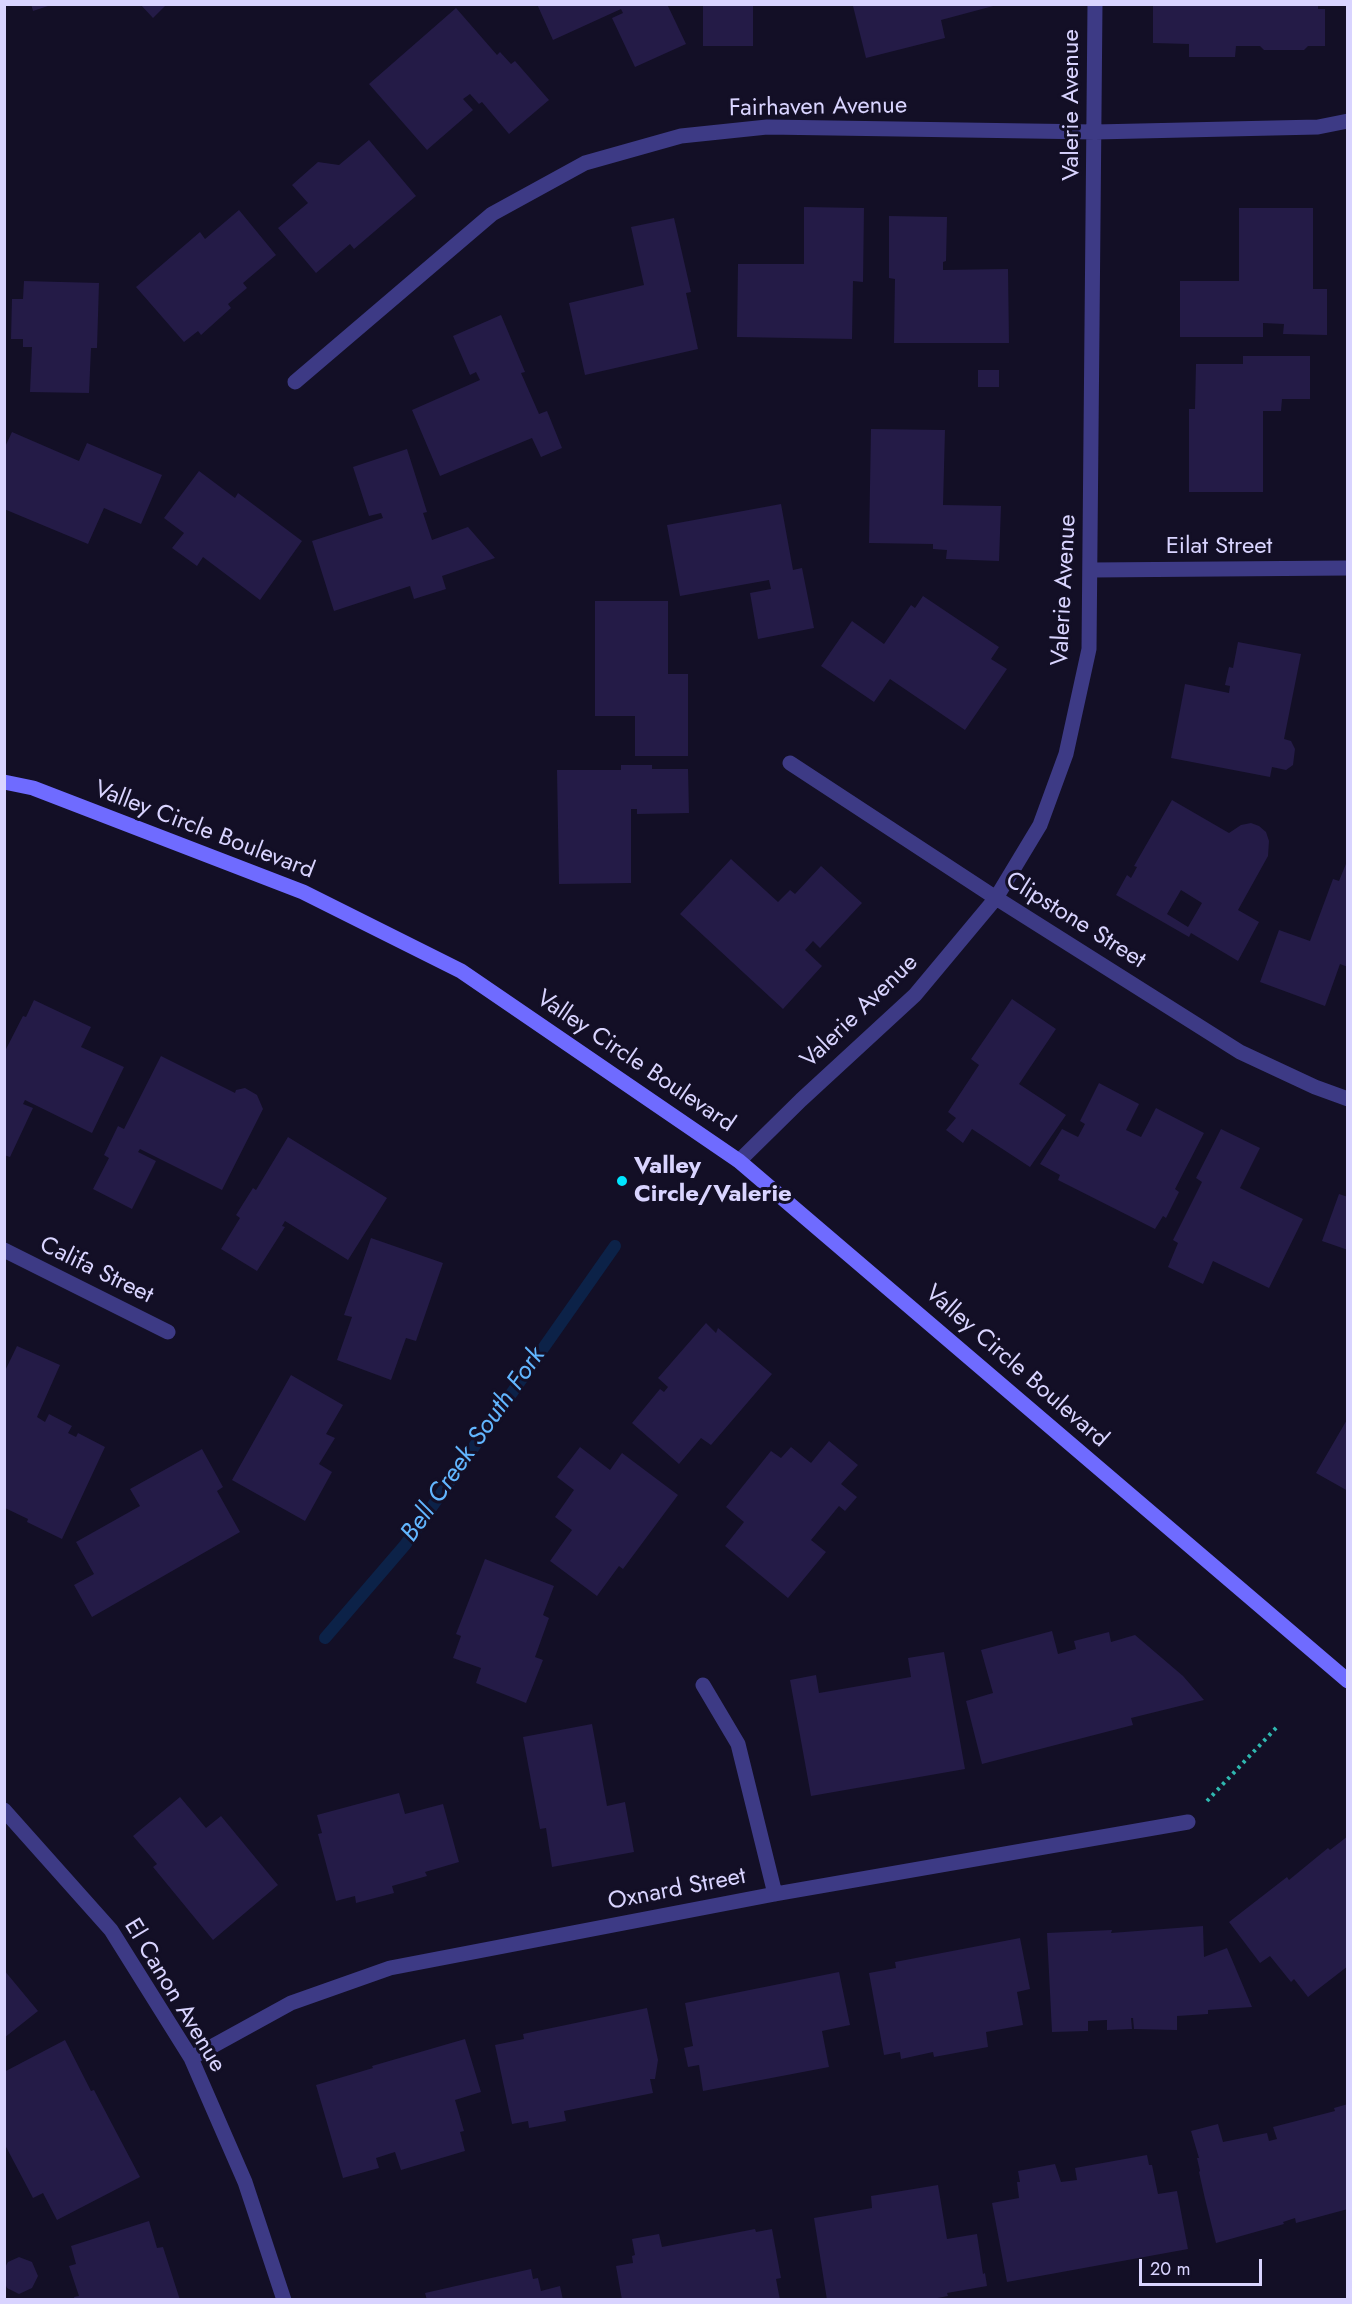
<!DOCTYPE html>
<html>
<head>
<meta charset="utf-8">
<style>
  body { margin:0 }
  #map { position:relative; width:1352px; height:2304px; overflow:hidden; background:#130f26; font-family:Jost,sans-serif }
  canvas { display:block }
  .frame { position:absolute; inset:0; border:6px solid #d9d4ff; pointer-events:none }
  .scale { position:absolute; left:1139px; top:2259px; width:123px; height:27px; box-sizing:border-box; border:3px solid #d9d4ff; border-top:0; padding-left:8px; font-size:18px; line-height:21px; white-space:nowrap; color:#d9d4ff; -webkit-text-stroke:4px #130f26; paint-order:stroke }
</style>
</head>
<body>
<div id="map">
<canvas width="1352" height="2304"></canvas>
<div class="frame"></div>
<div class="scale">20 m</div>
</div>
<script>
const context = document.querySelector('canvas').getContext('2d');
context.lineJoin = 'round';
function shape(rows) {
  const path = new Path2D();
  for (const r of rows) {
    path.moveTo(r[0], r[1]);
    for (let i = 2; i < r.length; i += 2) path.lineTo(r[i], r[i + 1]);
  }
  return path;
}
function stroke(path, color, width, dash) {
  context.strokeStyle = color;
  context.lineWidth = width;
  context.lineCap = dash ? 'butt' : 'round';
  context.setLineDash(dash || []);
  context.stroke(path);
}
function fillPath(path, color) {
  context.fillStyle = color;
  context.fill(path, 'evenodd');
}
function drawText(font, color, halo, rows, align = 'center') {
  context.font = font + ' Jost,sans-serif';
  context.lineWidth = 6;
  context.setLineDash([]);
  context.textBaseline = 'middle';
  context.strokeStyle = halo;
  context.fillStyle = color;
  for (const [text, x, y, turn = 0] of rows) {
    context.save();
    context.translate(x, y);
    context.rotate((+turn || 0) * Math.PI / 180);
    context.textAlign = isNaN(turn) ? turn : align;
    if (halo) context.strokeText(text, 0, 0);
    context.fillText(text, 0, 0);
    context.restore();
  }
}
stroke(shape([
  [325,1638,405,1545,615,1246]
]), '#0c2248', 12);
fillPath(shape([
  [31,4,48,4,48,6,33,11],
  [140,4,167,4,153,18],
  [537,4,667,4,686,44,635,67,612,18,623,13,621,9,553,40],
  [703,4,753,4,753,46,703,46],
  [859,4,997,4,997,5,941,20,945,38,866,58,853,6],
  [1153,4,1318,4,1318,9,1325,9,1325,46,1308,46,1304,50,1264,50,1260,46,1236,46,1235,57,1189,57,1189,44,1153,43],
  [456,8,497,55,500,52,511,64,515,61,549,100,509,134,482,102,479,104,470,94,463,99,473,110,427,150,369,84],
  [369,140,416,196,354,249,350,244,316,273,278,228,308,203,292,185,318,162,339,165],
  [804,207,864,208,863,282,853,281,852,339,737,337,738,264,804,264],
  [1239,208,1313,208,1313,289,1327,289,1327,335,1283,334,1284,324,1263,323,1263,337,1180,337,1180,281,1239,281],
  [239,210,276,255,243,283,247,288,228,304,231,308,201,335,198,331,184,342,136,287,200,232,205,239],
  [889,216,947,217,946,261,943,262,943,270,1008,269,1009,343,894,343,895,279,889,278],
  [674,218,691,292,686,293,698,349,585,375,569,303,644,285,631,227],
  [24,281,99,283,97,348,91,348,89,393,30,392,32,347,23,347,23,339,11,339,12,299,23,299],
  [501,315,525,372,521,373,539,414,547,411,562,448,541,457,532,438,440,476,412,410,480,380,476,372,470,375,453,336],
  [1243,356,1310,356,1310,399,1282,399,1281,411,1263,411,1263,492,1189,492,1189,409,1195,409,1196,364,1243,364],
  [978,370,999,370,999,387,978,387],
  [871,429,945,430,943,505,1001,506,999,561,946,559,947,550,933,549,933,544,869,543],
  [12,432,79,461,87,443,162,475,141,524,104,508,88,544,4,509,4,449],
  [407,449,427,512,423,513,432,540,468,527,495,558,442,576,446,589,414,599,410,586,334,611,312,541,383,518,381,513,369,516,353,467],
  [199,471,235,498,238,493,302,541,260,600,203,557,197,566,172,548,184,533,164,518],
  [781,504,793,570,802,568,814,628,758,639,750,593,771,589,769,580,680,596,667,525],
  [923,596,999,647,991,659,1007,669,965,730,890,679,874,702,821,666,852,621,884,644,911,605,915,608],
  [595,601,668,601,668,674,688,674,688,756,635,756,635,716,595,716],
  [1238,642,1301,654,1284,739,1291,741,1295,749,1293,765,1286,770,1272,767,1270,777,1171,758,1185,684,1229,693,1230,686,1225,685,1229,667,1233,668],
  [621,765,652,765,652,769,688,769,689,813,637,814,637,809,631,809,631,883,559,884,557,770,621,770],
  [1172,800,1229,833,1241,825,1251,823,1259,826,1266,832,1269,841,1268,856,1238,910,1259,922,1238,961,1191,933,1189,937,1116,895,1127,875,1131,878,1137,867,1134,866],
  [1181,890,1202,903,1188,927,1167,914],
  [731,859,778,902,790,890,795,894,821,866,862,903,820,948,813,941,805,950,822,966,783,1009,680,914],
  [1348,859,1348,967,1340,964,1325,1006,1260,982,1279,930,1310,941,1333,879,1339,881],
  [1012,999,1056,1029,1019,1084,1066,1115,1030,1167,972,1129,963,1143,946,1130,956,1118,948,1112,979,1065,971,1059],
  [34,1000,91,1027,81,1047,124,1067,92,1133,25,1100,23,1104,33,1108,10,1157,4,1155,4,1053,23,1016,26,1017],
  [161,1056,235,1093,236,1090,245,1088,257,1095,263,1109,222,1190,140,1149,138,1152,156,1161,132,1209,93,1189,109,1158,104,1155,118,1126,124,1129],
  [1099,1083,1139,1104,1126,1130,1141,1137,1156,1108,1204,1133,1175,1189,1179,1192,1166,1218,1163,1216,1155,1229,1058,1180,1060,1175,1040,1164,1062,1129,1078,1137,1085,1124,1080,1121],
  [1221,1129,1260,1148,1240,1188,1303,1219,1269,1288,1213,1261,1203,1284,1168,1267,1178,1243,1173,1240,1202,1182,1196,1178],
  [288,1137,387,1198,348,1260,285,1221,282,1226,285,1227,257,1271,221,1249,240,1218,236,1215,253,1188,256,1190],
  [1339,1194,1348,1197,1348,1250,1322,1241],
  [371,1238,443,1263,416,1341,406,1338,391,1380,337,1360,352,1317,344,1315],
  [706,1323,716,1333,718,1328,772,1374,711,1445,701,1438,679,1464,632,1423,660,1389,664,1392,668,1387,658,1378],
  [17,1346,60,1365,37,1417,45,1422,49,1414,72,1426,68,1433,76,1437,78,1433,105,1447,62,1539,27,1522,28,1519,5,1508,6,1500,4,1499,4,1373],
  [291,1375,343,1405,326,1434,335,1438,319,1464,332,1472,305,1521,232,1480],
  [1348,1418,1348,1491,1316,1473],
  [829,1441,858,1465,841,1484,857,1497,845,1511,839,1506,811,1540,826,1552,788,1598,725,1546,744,1522,726,1507,771,1451,781,1458,791,1447,811,1463],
  [580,1447,610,1470,622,1453,678,1495,623,1569,619,1566,597,1596,550,1561,572,1530,555,1517,574,1490,557,1477],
  [202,1449,223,1487,217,1491,240,1532,92,1617,74,1585,94,1574,76,1542,140,1506,130,1489],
  [485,1559,554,1586,543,1615,549,1618,535,1657,543,1660,526,1703,476,1683,481,1668,453,1658,461,1636,456,1634],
  [1052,1631,1058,1654,1076,1649,1074,1641,1109,1632,1111,1642,1135,1635,1183,1676,1204,1700,1131,1718,1133,1725,982,1764,966,1701,993,1693,981,1650],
  [944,1652,965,1769,811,1796,790,1680,816,1675,819,1693,911,1677,908,1658],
  [592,1724,607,1806,625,1802,634,1852,552,1867,546,1828,540,1829,523,1737],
  [399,1793,405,1814,443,1804,459,1862,425,1872,427,1876,392,1886,394,1893,356,1903,355,1896,336,1901,318,1834,322,1833,317,1815],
  [180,1797,206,1828,221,1816,278,1885,213,1940,153,1867,157,1864,133,1836],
  [1348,1836,1348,1966,1308,1997,1294,1979,1291,1982,1270,1956,1260,1963,1229,1922,1287,1877,1289,1880,1328,1848,1330,1850],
  [1203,1926,1204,1957,1227,1948,1252,2007,1208,2010,1208,2014,1177,2016,1177,2030,1134,2029,1133,2018,1131,2018,1132,2029,1107,2030,1107,2020,1088,2021,1088,2031,1052,2032,1047,1933,1112,1930,1111,1933],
  [1020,1938,1030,1989,1017,1992,1023,2025,986,2032,988,2047,934,2057,933,2052,901,2059,900,2052,884,2055,869,1973,896,1968,895,1962],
  [4,1970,38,2011,4,2038],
  [839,1972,850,2025,822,2031,829,2067,703,2091,699,2065,688,2067,684,2048,693,2046,685,2003],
  [647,2008,658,2060,655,2079,650,2079,653,2093,564,2111,566,2121,529,2128,528,2121,512,2124,495,2045,524,2039,523,2034],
  [465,2039,481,2092,455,2100,464,2131,460,2132,465,2151,401,2170,395,2152,376,2158,379,2168,343,2178,316,2085,373,2068,372,2066],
  [65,2040,91,2091,94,2090,140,2177,57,2220,43,2193,33,2198,4,2143,4,2072],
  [1348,2104,1348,2209,1296,2223,1295,2218,1283,2222,1284,2224,1216,2243,1205,2199,1199,2172,1200,2171,1197,2158,1199,2158,1191,2131,1218,2124,1223,2142,1267,2133,1269,2141,1277,2139,1273,2127,1335,2111,1334,2108],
  [1147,2155,1149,2165,1152,2165,1158,2194,1177,2191,1188,2249,1007,2282,992,2203,1019,2198,1017,2182,1020,2182,1018,2171,1055,2164,1061,2182,1077,2180,1075,2168],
  [938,2185,947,2239,977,2234,983,2274,985,2273,987,2286,947,2293,948,2296,927,2300,827,2300,814,2218,872,2208,871,2196],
  [149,2221,157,2248,163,2247,180,2300,75,2300,74,2297,79,2296,69,2266,76,2264,71,2246],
  [755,2229,756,2232,772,2229,781,2278,776,2279,780,2300,622,2300,616,2266,633,2263,632,2256,635,2255,632,2239,659,2234,662,2247],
  [19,2257,32,2262,38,2276,32,2288,19,2294,7,2288,4,2281,4,2269,8,2262],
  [531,2269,533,2279,538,2278,541,2291,560,2286,563,2300,427,2300,425,2293]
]), '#241b47');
stroke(shape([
  [1207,1801,1277,1727]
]), '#2fb8b0', 4, [3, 4.5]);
stroke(shape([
  [295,382,492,214,585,163,681,136,767,127,1095,132,1318,127,1348,121],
  [1092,570,1348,568],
  [790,763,996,898,1240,1052,1315,1087,1348,1099],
  [739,1161,801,1100,915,995,996,898,1040,825,1066,754,1089,649,1095,4],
  [4,1250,168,1332],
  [703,1685,738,1744,775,1894],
  [4,1810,111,1930,191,2058,245,2182,284,2300],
  [191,2058,291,2003,390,1968,775,1894,1188,1822]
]), '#3d3a85', 15);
stroke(shape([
  [4,782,33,788,303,892,461,971,739,1161,1348,1681]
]), '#6f6bff', 15);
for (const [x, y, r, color] of [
  [622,1181,6,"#00e5ff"]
]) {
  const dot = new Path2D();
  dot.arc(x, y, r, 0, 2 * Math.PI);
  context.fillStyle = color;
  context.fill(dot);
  stroke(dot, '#130f26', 2);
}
drawText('24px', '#d9d4ff', '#130f26', [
  ["Valerie Avenue",1072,105,-90],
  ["Fairhaven Avenue",818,108,-1],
  ["Eilat Street",1219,547],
  ["Valerie Avenue",1065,590,-87],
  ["Valley Circle Boulevard",204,831,21],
  ["Clipstone Street",1075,921,32],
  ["Valerie Avenue",860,1012,-44],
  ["Valley Circle Boulevard",635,1062,34],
  ["Califa Street",96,1271,26],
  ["Valley Circle Boulevard",1016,1367,41],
  ["Oxnard Street",677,1890,-11],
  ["El Canon Avenue",174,1996,59]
]);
drawText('bold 24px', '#d9d4ff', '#130f26', [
  ["Valley",634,1167],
  ["Circle/Valerie",634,1195]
], 'left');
drawText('italic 26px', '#62b6ff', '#130f26', [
  ["Bell Creek South Fork",474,1445,-55]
]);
</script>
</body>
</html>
